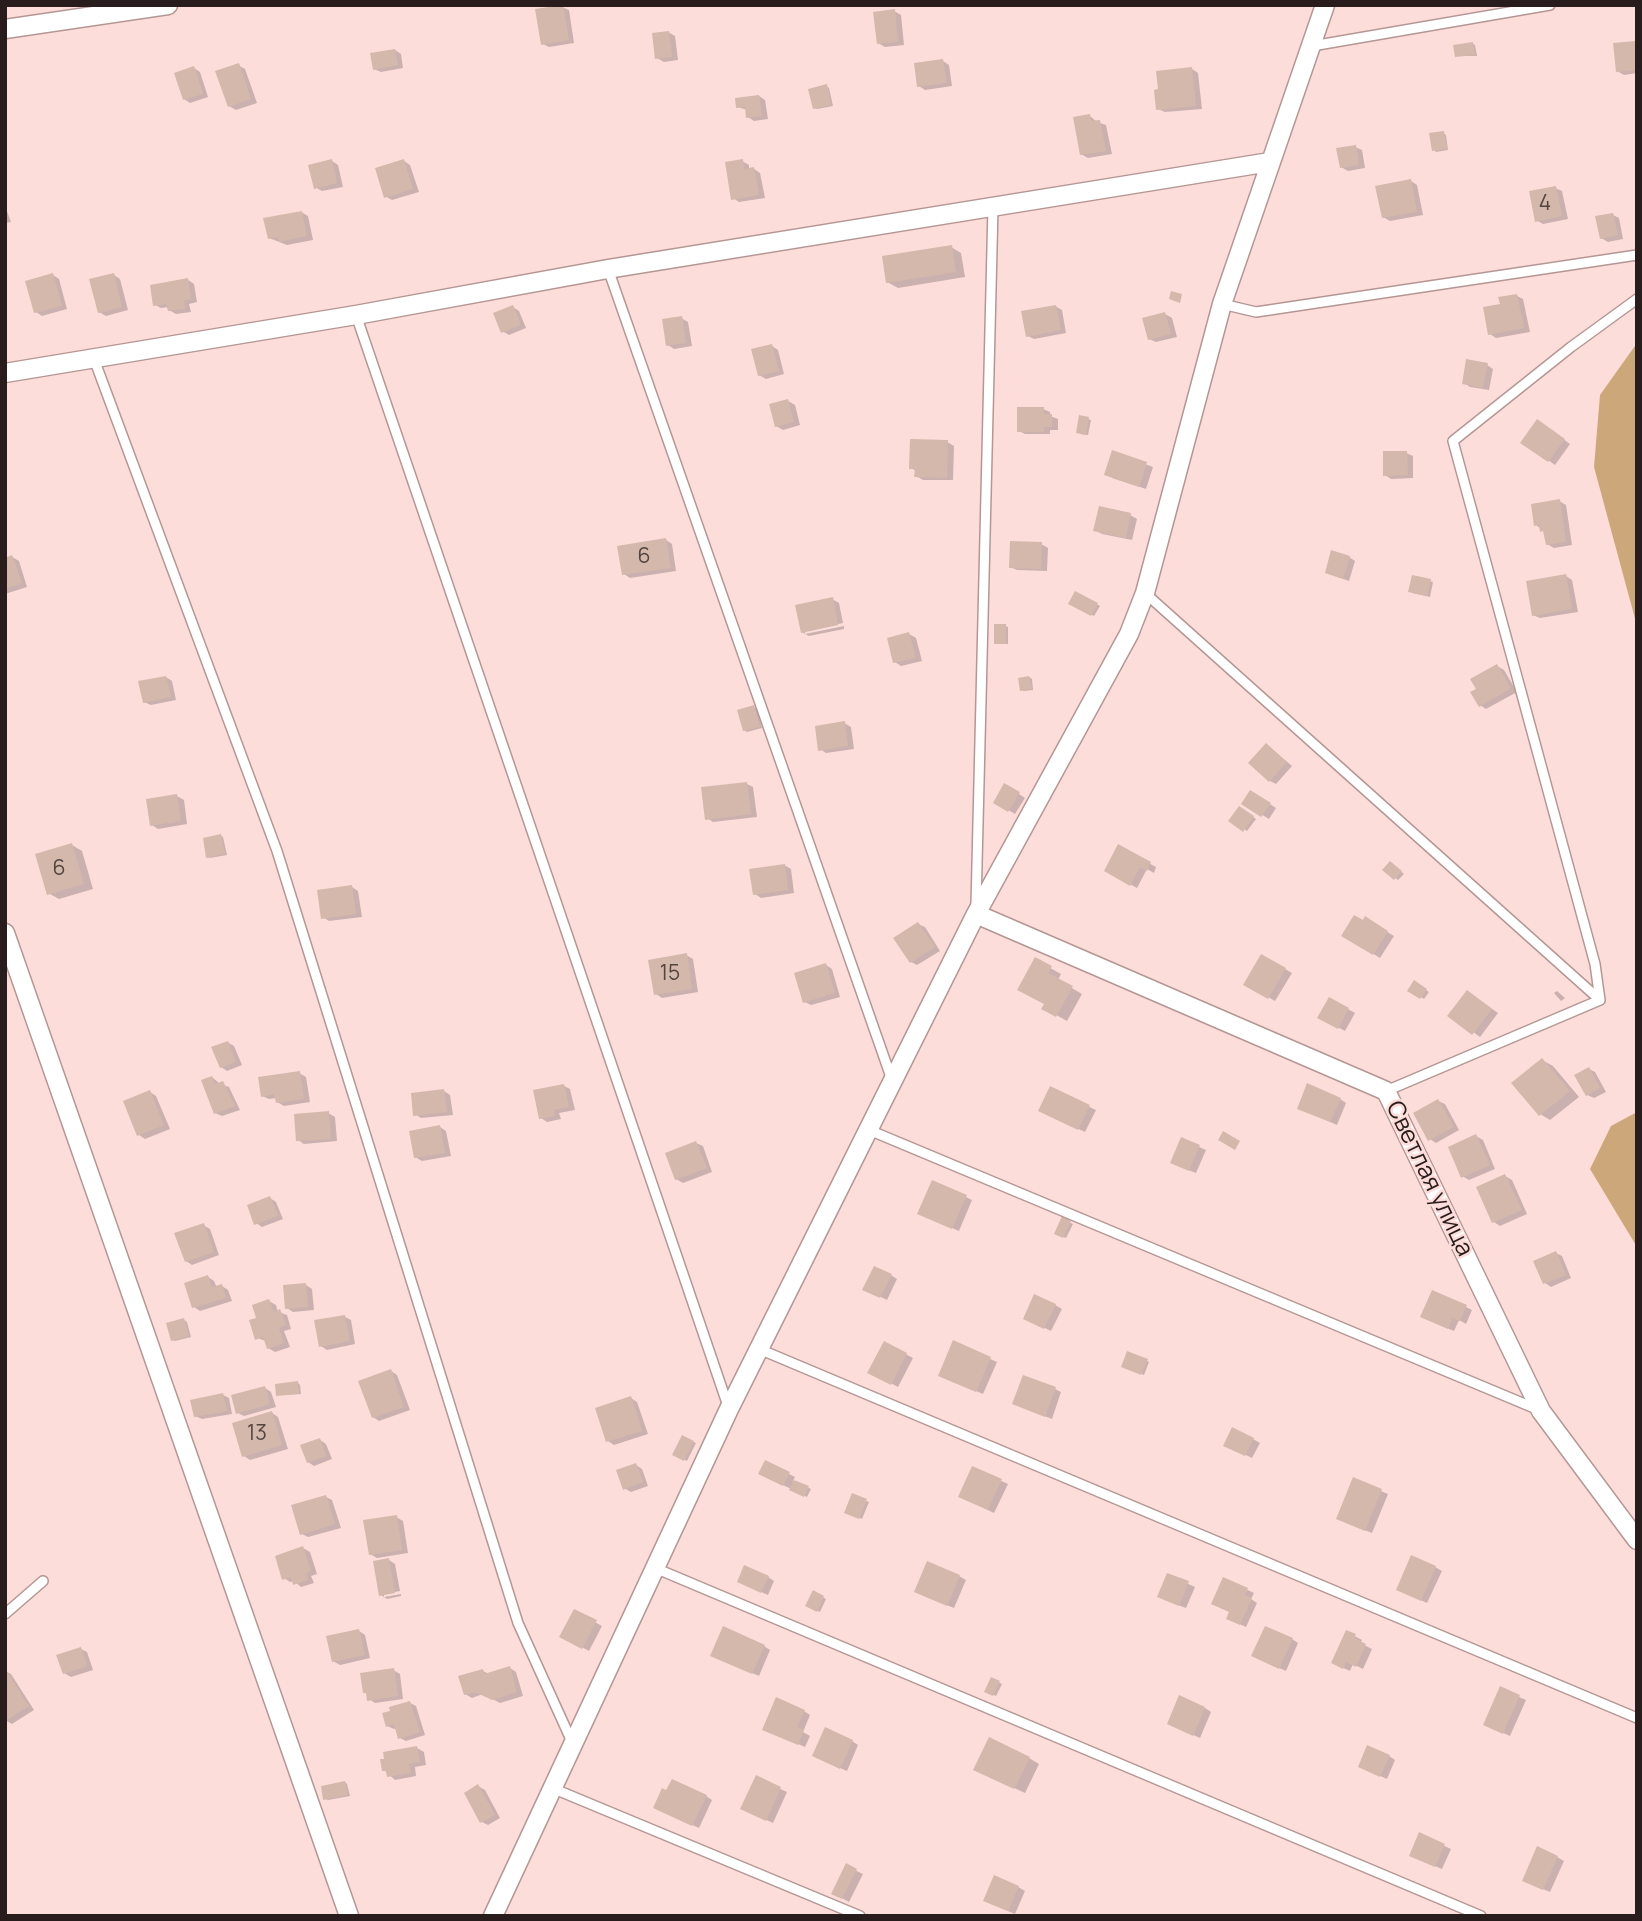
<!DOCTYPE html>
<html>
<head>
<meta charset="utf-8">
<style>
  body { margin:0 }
  #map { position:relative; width:1642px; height:1921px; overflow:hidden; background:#fdddda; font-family:Manrope,sans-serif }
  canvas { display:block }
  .frame { position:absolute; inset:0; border:7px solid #281d1c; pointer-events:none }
</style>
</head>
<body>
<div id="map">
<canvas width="1642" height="1921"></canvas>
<div class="frame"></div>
</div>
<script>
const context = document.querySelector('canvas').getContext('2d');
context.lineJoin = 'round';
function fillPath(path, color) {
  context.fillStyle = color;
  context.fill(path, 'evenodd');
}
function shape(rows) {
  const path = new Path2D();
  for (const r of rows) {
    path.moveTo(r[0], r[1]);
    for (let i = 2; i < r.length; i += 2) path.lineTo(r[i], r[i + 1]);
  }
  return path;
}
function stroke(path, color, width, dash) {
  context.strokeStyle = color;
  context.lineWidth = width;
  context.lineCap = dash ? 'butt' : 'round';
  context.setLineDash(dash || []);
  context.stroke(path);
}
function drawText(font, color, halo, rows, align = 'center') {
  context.font = font + ' Manrope,sans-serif';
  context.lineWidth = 5;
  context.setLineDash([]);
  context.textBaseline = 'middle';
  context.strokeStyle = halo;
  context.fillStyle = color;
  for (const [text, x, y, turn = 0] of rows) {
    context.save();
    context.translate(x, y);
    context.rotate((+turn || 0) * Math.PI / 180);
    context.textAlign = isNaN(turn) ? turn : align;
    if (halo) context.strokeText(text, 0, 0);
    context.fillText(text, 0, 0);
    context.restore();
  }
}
fillPath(shape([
  [1637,343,1637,626,1594,467,1600,395],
  [1637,1112,1637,1247,1590,1169,1611,1126]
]), '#cba779');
fillPath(shape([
  [562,7,569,10,574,43,549,47,543,44],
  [894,11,901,15,904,45,885,47,878,43],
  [668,32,675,36,678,60,664,62,657,58],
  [1635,43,1637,44,1637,73,1624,75,1617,71],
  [1473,44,1475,45,1477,56,1457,56],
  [395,50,401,54,403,68,381,72,374,69],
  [943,61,949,65,952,86,925,90,919,86],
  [238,65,245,69,257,103,236,110,229,106],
  [194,68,200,72,208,97,190,103,184,99],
  [1192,69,1198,73,1202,109,1165,112,1158,109],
  [826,86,829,88,833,106,817,109,814,108],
  [759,96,765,100,768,119,754,121,748,117,747,110,738,107],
  [1090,116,1097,122,1106,125,1112,154,1088,158,1081,154],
  [1443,133,1446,135,1448,150,1436,152,1434,150],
  [1355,147,1362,150,1365,168,1348,171,1341,167],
  [332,161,338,165,343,187,322,191,315,187],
  [404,161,410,165,419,192,392,200,385,196],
  [742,161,749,165,749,170,754,169,760,173,765,198,739,202,733,198],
  [1411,181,1417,185,1423,215,1390,221,1383,217],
  [1555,188,1562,191,1568,219,1543,224,1536,220],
  [5,206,11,222,5,223],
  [301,212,308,216,313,240,287,245,269,238],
  [1613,215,1619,218,1623,239,1608,242,1601,238],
  [951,247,961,253,965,277,898,288,887,282],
  [53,275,59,279,67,309,42,316,36,312],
  [114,275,120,279,128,310,106,316,99,312],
  [188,280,194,284,197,302,189,304,191,312,176,314,169,310,169,307,161,308,155,305],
  [1517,296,1523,299,1530,332,1496,338,1490,334,1502,306],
  [1055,306,1062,310,1066,333,1034,339,1028,336],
  [513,307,519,311,526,328,509,335,502,331],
  [1165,314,1172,318,1177,337,1156,342,1149,339],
  [681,318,688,322,692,346,674,349,668,345],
  [772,346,778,350,784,374,766,379,759,375],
  [1487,365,1493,369,1489,390,1470,387,1464,383],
  [788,401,795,405,800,425,783,430,776,426],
  [1043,409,1050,412,1050,416,1058,419,1058,430,1050,430,1050,434,1025,434,1019,431],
  [1080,417,1091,420,1088,435,1080,434],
  [1544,425,1570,444,1555,465,1523,442],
  [947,442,954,446,953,480,923,480,916,476,916,471,911,468],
  [1113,452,1153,467,1146,489,1112,478],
  [1406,453,1413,456,1413,478,1391,479,1385,475],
  [1559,501,1566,505,1572,545,1554,548,1547,544,1546,533,1536,525],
  [1130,515,1137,519,1132,540,1102,534,1095,530],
  [666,540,672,544,676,571,630,578,624,574],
  [1041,544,1048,548,1047,571,1017,570,1010,567],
  [12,557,19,561,27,587,5,594,5,560],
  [1349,557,1355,561,1349,581,1327,573],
  [1566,576,1572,580,1578,612,1540,618,1533,615],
  [1430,581,1433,582,1430,597,1412,593],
  [1076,593,1100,606,1094,616,1071,603],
  [832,599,839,603,843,623,805,631,805,634,802,632],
  [844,626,844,629,809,636,805,634],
  [1005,626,1008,627,1008,644,999,644,996,643],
  [909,634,916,638,922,661,901,666,895,662],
  [1497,666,1504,670,1517,692,1486,709,1480,705],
  [166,677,172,681,176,700,151,705,144,702],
  [1029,677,1032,679,1033,690,1024,691,1021,690],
  [754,707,757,709,762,728,747,732,744,730],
  [844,723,851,727,854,749,826,753,820,749],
  [1267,745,1292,766,1276,784,1270,781],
  [747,784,753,787,757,817,713,822,707,818],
  [1005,785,1025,798,1015,814,995,802],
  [1251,792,1276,808,1269,819,1243,803],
  [177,796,184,800,187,824,158,829,152,825],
  [1240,808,1256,819,1247,831,1231,820],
  [221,836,223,837,227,855,210,858,208,857],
  [72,845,82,851,93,889,59,899,48,893],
  [1119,847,1156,867,1154,873,1147,869,1137,888,1106,871],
  [784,865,791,869,794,893,761,898,755,894],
  [1393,865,1404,874,1398,880,1385,870],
  [352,887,358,891,362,917,329,921,323,917],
  [1366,919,1394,936,1380,958,1343,935],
  [918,924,925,927,940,951,917,965,911,962],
  [686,955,693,959,698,992,662,998,656,994],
  [1262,956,1292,973,1275,1001,1246,984],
  [1036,960,1061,974,1058,980,1082,994,1067,1021,1044,1008,1046,1004],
  [826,965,832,969,840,997,811,1005,805,1002],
  [1415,983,1429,992,1424,999,1410,990],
  [1557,991,1565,998,1561,1001,1554,993],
  [1474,996,1498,1013,1480,1037,1450,1015],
  [1330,999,1355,1013,1345,1031,1320,1018],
  [227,1042,234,1046,242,1065,227,1071,221,1067],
  [1542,1060,1553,1066,1579,1097,1550,1120,1540,1114],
  [1589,1069,1595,1072,1606,1092,1594,1098,1587,1095],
  [299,1073,306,1077,310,1102,284,1106,277,1102,277,1098,269,1099,262,1096],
  [212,1077,220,1084,229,1087,240,1110,222,1116,215,1113],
  [564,1086,570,1089,575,1110,559,1113,561,1119,547,1122,541,1118],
  [1051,1089,1096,1110,1085,1132,1046,1114],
  [444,1091,450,1095,453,1115,421,1118,415,1114],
  [150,1092,156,1096,170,1129,145,1139,139,1135],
  [1340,1099,1346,1103,1337,1125,1305,1111],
  [1438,1101,1445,1104,1459,1130,1436,1143,1430,1139],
  [328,1113,335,1117,337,1141,304,1144,298,1140],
  [440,1127,446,1131,451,1156,422,1161,415,1157],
  [1476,1136,1483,1140,1495,1169,1469,1180,1462,1176],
  [1181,1139,1206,1150,1196,1173,1178,1166],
  [696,1143,703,1146,712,1172,683,1183,676,1179],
  [1505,1176,1512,1180,1527,1214,1500,1226,1494,1222],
  [966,1197,972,1200,959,1231,925,1216],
  [270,1198,276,1202,283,1219,262,1227,256,1223],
  [1062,1219,1073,1224,1066,1238,1056,1234],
  [203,1225,210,1229,219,1255,192,1265,186,1261],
  [1556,1253,1562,1256,1571,1278,1551,1287,1545,1283],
  [891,1275,897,1279,887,1300,865,1289],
  [208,1277,214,1281,217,1288,222,1286,228,1290,232,1301,200,1311,194,1307],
  [306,1285,312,1289,314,1310,293,1312,287,1308],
  [269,1301,276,1305,278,1312,287,1315,291,1329,284,1331,290,1347,275,1352,268,1348,266,1341,257,1338,258,1319],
  [1055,1305,1062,1309,1051,1331,1031,1321],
  [1466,1307,1472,1310,1466,1324,1459,1320,1454,1331,1428,1320],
  [345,1317,351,1320,355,1344,327,1350,321,1346],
  [184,1320,187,1322,191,1337,175,1341,173,1340],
  [885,1343,913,1358,898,1387,870,1372],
  [954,1343,997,1362,983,1394,946,1378],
  [1128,1353,1149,1362,1144,1375,1123,1366],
  [391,1371,397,1375,410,1410,379,1421,373,1417],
  [298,1383,300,1385,301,1394,277,1395],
  [265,1388,271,1392,276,1407,244,1416,238,1413],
  [1055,1389,1061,1392,1052,1419,1021,1407],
  [223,1395,229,1398,232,1414,202,1419,195,1416],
  [631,1398,637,1402,648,1434,614,1445,608,1441],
  [272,1413,278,1417,288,1449,250,1460,244,1456],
  [682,1437,696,1443,687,1461,674,1454],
  [1253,1439,1260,1443,1252,1458,1232,1448],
  [320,1440,326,1444,332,1459,314,1466,308,1462],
  [636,1465,642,1469,648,1486,631,1492,624,1488],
  [973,1468,1008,1484,994,1513,967,1500],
  [789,1474,795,1477,793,1481,811,1489,807,1497,767,1477],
  [1354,1480,1388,1494,1372,1533,1345,1522],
  [326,1497,332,1500,341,1528,308,1537,302,1534],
  [866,1501,869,1502,862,1519,849,1513],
  [396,1517,403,1521,408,1553,377,1558,370,1554],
  [303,1548,310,1552,317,1574,311,1576,314,1583,301,1587,294,1581,290,1582,284,1578],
  [389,1560,395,1564,400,1591,384,1594,384,1597,381,1595],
  [1435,1567,1442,1571,1427,1603,1405,1593],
  [1168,1575,1195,1587,1186,1608,1165,1600],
  [959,1576,966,1580,954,1608,922,1595],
  [768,1577,774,1581,768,1595,745,1585],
  [1224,1579,1254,1593,1251,1599,1257,1603,1246,1627,1235,1622],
  [814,1593,826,1599,820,1612,807,1606],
  [401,1594,401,1596,387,1599,384,1597],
  [575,1611,602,1626,589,1651,562,1636],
  [359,1631,365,1635,370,1658,340,1665,333,1661],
  [1347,1632,1362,1640,1360,1643,1372,1649,1363,1669,1353,1664,1350,1671,1339,1666],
  [1292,1639,1298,1643,1286,1671,1259,1659],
  [764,1646,770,1650,759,1676,719,1659],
  [81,1649,87,1652,93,1670,71,1677,64,1673],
  [510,1668,516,1672,523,1696,500,1703,483,1694,472,1698,465,1694,483,1671,489,1674],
  [393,1670,400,1674,403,1699,375,1703,369,1699,368,1694,364,1692],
  [5,1671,11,1674,34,1710,12,1724,5,1720],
  [992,1679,1002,1684,996,1696,986,1691],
  [1501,1689,1526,1700,1510,1736,1492,1728],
  [410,1703,416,1706,425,1735,406,1741,400,1738,397,1728,394,1729,387,1726],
  [1205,1708,1211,1712,1200,1738,1175,1727],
  [804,1711,810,1715,803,1732,810,1736,805,1747,770,1732],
  [852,1741,858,1745,847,1771,820,1759],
  [417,1748,424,1752,426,1765,415,1767,416,1776,395,1780,384,1770],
  [1389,1756,1395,1760,1387,1779,1367,1770],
  [1029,1758,1039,1764,1025,1793,986,1775],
  [756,1778,787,1792,773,1823,749,1812],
  [345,1782,347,1784,350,1796,328,1800,325,1799],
  [478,1786,485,1790,500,1818,488,1825,482,1822],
  [706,1796,712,1800,699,1828,661,1811],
  [1420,1835,1451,1849,1442,1869,1418,1859],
  [1557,1857,1564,1861,1550,1892,1531,1884],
  [846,1866,863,1874,849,1902,833,1893],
  [1018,1887,1025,1891,1015,1914,991,1904]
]), '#0003');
fillPath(shape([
  [563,5,569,40,541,45,535,9],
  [895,9,898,42,877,44,873,12],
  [669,31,672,57,655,59,652,33],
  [1635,41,1637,70,1616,72,1613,43],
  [1473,42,1475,55,1455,57,1453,45],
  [395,49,398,65,373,70,370,53],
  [943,59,947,83,917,87,914,63],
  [239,63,251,99,228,107,215,71],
  [194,66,203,94,183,100,174,73],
  [1192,67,1196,106,1156,110,1154,90,1158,89,1156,71],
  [827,84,831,105,813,109,808,89],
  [759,95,762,116,746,118,745,107,736,108,735,98],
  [1090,114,1091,121,1100,120,1106,151,1080,155,1073,117],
  [1444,131,1447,149,1432,151,1429,133],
  [1356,145,1359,165,1340,168,1336,148],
  [332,159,337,183,314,189,308,165],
  [404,159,413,189,384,198,375,168],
  [743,159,744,169,754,167,759,195,731,200,725,162],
  [1411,179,1417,212,1382,218,1375,186],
  [1556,186,1562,216,1535,222,1529,191],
  [302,211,307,236,279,242,278,237,268,239,263,218],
  [1613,213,1618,235,1600,239,1595,216],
  [952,245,956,272,886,283,882,256],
  [53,273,62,306,34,313,25,281],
  [114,273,122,307,98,313,89,279],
  [188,278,191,299,184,301,185,309,168,311,166,304,153,306,150,285],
  [1171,291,1182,294,1180,303,1169,299],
  [1517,294,1524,328,1488,335,1483,307,1500,304,1498,297],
  [513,305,521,325,501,333,493,313],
  [1056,305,1061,330,1026,337,1021,311],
  [1165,312,1171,334,1148,340,1142,318],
  [682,316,686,343,666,346,662,319],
  [772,344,779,371,758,376,751,349],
  [1466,359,1488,363,1483,388,1462,384],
  [788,399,794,422,775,427,769,404],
  [1017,407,1044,407,1044,414,1052,414,1052,427,1044,427,1044,432,1017,432],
  [1079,415,1089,417,1086,435,1076,433],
  [1537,419,1565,439,1548,462,1520,443],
  [910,439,948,440,947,478,914,477,915,469,909,469],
  [1112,450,1147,462,1139,487,1104,475],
  [1383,451,1407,451,1408,475,1383,476],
  [1560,499,1566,542,1546,545,1543,531,1540,532,1539,525,1534,526,1531,504],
  [1099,506,1131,513,1126,538,1093,531],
  [666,538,671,568,622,575,617,546],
  [1010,541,1042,542,1041,569,1009,568],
  [1331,550,1350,556,1343,579,1325,573],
  [12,555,22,583,5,589,5,558],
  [1566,574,1572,609,1532,616,1526,581],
  [1412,575,1431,579,1427,596,1408,592],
  [1075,591,1098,603,1091,616,1068,604],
  [833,597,838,625,801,633,795,605],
  [994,624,1006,624,1006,644,994,644],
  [909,632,916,658,893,663,887,638],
  [1497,664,1511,688,1479,707,1470,692,1476,689,1470,679],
  [166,676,171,697,143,703,138,681],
  [1029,676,1032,689,1020,691,1018,678],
  [754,705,760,727,743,731,737,710],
  [845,721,848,746,818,751,815,726],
  [1266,743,1287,762,1269,782,1248,763],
  [747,782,751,814,705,820,701,787],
  [1004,783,1020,792,1008,812,993,803],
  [1250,790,1271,803,1261,817,1241,804],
  [177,794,181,821,150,826,146,799],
  [1239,806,1254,816,1243,832,1228,821],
  [221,834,225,854,206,858,203,838],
  [72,843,84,884,47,895,35,854],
  [1118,844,1151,862,1147,871,1140,867,1130,886,1104,871],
  [1390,861,1402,871,1394,880,1382,870],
  [785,864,788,890,753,895,749,869],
  [352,885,356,914,321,919,317,890],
  [1354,915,1363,920,1365,916,1388,931,1373,955,1341,936],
  [918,922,935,947,910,963,893,938],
  [687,953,692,989,654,995,648,960],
  [1261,954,1286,968,1268,999,1243,985],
  [1035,957,1052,966,1048,973,1073,986,1056,1017,1041,1009,1044,1004,1017,990],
  [826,963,835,993,803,1003,794,973],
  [1414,980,1427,989,1420,999,1407,991],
  [1467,990,1492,1009,1472,1035,1447,1016],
  [1329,997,1349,1008,1338,1029,1317,1018],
  [228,1041,236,1062,220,1068,211,1047],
  [1542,1058,1570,1091,1539,1116,1511,1083],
  [1589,1067,1600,1088,1586,1096,1574,1075],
  [300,1071,304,1099,276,1103,274,1094,261,1097,258,1077],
  [212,1076,215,1084,223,1081,235,1106,214,1114,201,1080],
  [1307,1083,1341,1098,1330,1122,1297,1109],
  [564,1084,569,1107,554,1110,555,1116,539,1119,533,1090],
  [1050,1086,1090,1105,1078,1130,1038,1111],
  [444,1089,447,1112,413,1116,411,1093],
  [150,1090,164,1125,137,1136,123,1101],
  [1438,1099,1454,1127,1428,1141,1413,1113],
  [329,1111,331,1139,296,1141,294,1114],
  [440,1125,445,1153,414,1158,409,1131],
  [1223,1131,1240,1141,1235,1150,1218,1140],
  [1476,1134,1490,1165,1461,1178,1448,1147],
  [1181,1137,1200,1145,1189,1171,1170,1163],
  [696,1141,707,1168,675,1180,665,1153],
  [1505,1174,1522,1210,1492,1223,1476,1187],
  [932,1180,967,1195,952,1229,917,1214],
  [270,1196,278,1216,254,1225,247,1205],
  [1062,1216,1071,1221,1063,1238,1054,1234],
  [204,1223,214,1252,185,1262,174,1233],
  [1556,1251,1566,1275,1543,1284,1533,1261],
  [874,1266,892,1274,880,1298,862,1290],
  [208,1275,212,1287,222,1284,226,1298,192,1308,184,1283],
  [306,1283,308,1307,285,1309,283,1285],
  [1432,1290,1467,1305,1460,1321,1452,1318,1448,1329,1420,1317],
  [1034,1294,1056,1304,1044,1329,1023,1319],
  [269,1299,274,1312,280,1309,286,1325,279,1328,284,1343,267,1349,263,1337,255,1340,249,1320,256,1318,252,1305],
  [345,1315,350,1341,319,1347,314,1320],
  [184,1318,189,1336,171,1341,166,1323],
  [953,1340,991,1357,976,1392,938,1376],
  [884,1341,907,1353,891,1385,867,1373],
  [1127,1351,1148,1359,1141,1375,1121,1367],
  [391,1369,404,1407,372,1418,358,1381],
  [1023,1375,1056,1387,1045,1417,1012,1404],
  [298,1381,299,1394,276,1396,275,1384],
  [265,1386,270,1404,236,1414,231,1395],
  [223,1393,227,1411,194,1417,190,1400],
  [631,1396,642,1431,606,1442,595,1408],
  [272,1411,282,1445,242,1457,232,1423],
  [1232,1427,1254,1438,1245,1456,1223,1446],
  [682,1435,694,1441,684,1461,672,1455],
  [320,1438,326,1456,307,1463,300,1445],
  [765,1460,790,1472,783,1486,758,1474],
  [636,1463,643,1482,623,1490,616,1470],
  [972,1466,1002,1479,988,1510,958,1497],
  [1353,1477,1382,1489,1365,1531,1336,1519],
  [794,1480,809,1486,804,1497,789,1490],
  [852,1493,867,1499,859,1519,844,1513],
  [326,1495,335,1524,300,1535,291,1505],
  [397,1515,402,1550,369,1555,363,1520],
  [303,1546,311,1571,306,1573,308,1580,293,1585,291,1577,282,1580,275,1556],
  [1411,1555,1436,1566,1421,1601,1396,1590],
  [389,1558,395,1593,379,1596,373,1561],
  [927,1561,960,1575,947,1606,914,1592],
  [744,1565,769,1576,761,1593,737,1582],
  [1167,1573,1189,1581,1179,1606,1157,1597],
  [1223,1577,1248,1588,1245,1595,1252,1598,1240,1625,1226,1619,1229,1612,1211,1604],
  [813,1590,824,1596,817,1612,805,1606],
  [574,1609,597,1620,582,1649,559,1637],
  [723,1626,765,1645,752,1674,710,1656],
  [1265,1626,1293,1638,1279,1669,1251,1656],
  [359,1629,365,1655,332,1662,326,1636],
  [1346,1630,1356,1634,1354,1638,1366,1644,1356,1667,1346,1662,1343,1669,1331,1663],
  [81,1647,87,1666,63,1674,56,1655],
  [510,1666,517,1692,492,1700,475,1692,464,1695,458,1676,483,1669,484,1674],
  [394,1668,398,1696,367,1701,366,1693,363,1693,360,1673],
  [5,1669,29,1706,5,1721],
  [991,1677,1000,1681,993,1696,984,1692],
  [1500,1686,1520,1695,1503,1734,1483,1725],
  [1179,1695,1205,1707,1193,1736,1167,1724],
  [776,1697,805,1710,797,1727,804,1730,798,1745,762,1730],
  [410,1701,420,1732,398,1739,394,1724,386,1727,382,1713,390,1711,389,1707],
  [825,1727,853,1740,840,1769,812,1756],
  [989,1737,1030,1757,1014,1789,973,1770],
  [1367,1745,1390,1755,1380,1777,1358,1767],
  [417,1746,420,1762,409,1764,411,1773,387,1777,386,1771,382,1771,380,1759,384,1759,383,1752],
  [756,1775,781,1787,766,1821,740,1809],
  [672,1779,707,1795,692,1826,653,1808,662,1788,666,1790],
  [345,1781,348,1795,323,1800,321,1786],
  [478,1784,495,1815,480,1823,464,1793],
  [1419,1832,1445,1844,1435,1867,1409,1856],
  [1537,1846,1558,1856,1543,1890,1522,1881],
  [846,1863,857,1869,842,1899,831,1894],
  [994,1875,1019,1886,1008,1911,983,1901]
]), '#d3b8ab');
const service = shape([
  [1312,46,1550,5],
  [608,269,892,1080],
  [1222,304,1256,312,1637,255],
  [356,315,728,1406],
  [94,359,277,851,518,1623,572,1742],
  [1145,593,1600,1000],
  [976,905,993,207],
  [1386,1091,1600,1000,1595,964,1453,441,1571,347,1637,299],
  [869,1130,1539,1410],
  [759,1349,1637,1718],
  [655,1568,1481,1916],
  [5,1614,43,1581],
  [552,1788,860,1916]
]);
const minor = shape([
  [5,29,168,5],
  [5,373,356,315,608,269,1270,162],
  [976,914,1386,1091,1541,1411,1637,1540],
  [5,933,349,1916],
  [493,1916,729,1409,976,914,1129,634,1145,593,1222,304,1325,5]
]);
stroke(service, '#b49794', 12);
stroke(minor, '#b49794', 21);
stroke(service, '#fff', 9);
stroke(minor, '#fff', 18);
drawText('21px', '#534440', null, [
  ["4",1545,204],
  ["6",644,557],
  ["6",59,869],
  ["15",670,974],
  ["13",257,1434]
]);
drawText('24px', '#281d1c', '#fdddda', [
  ["Светлая улица",1429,1179,64]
]);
</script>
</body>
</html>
